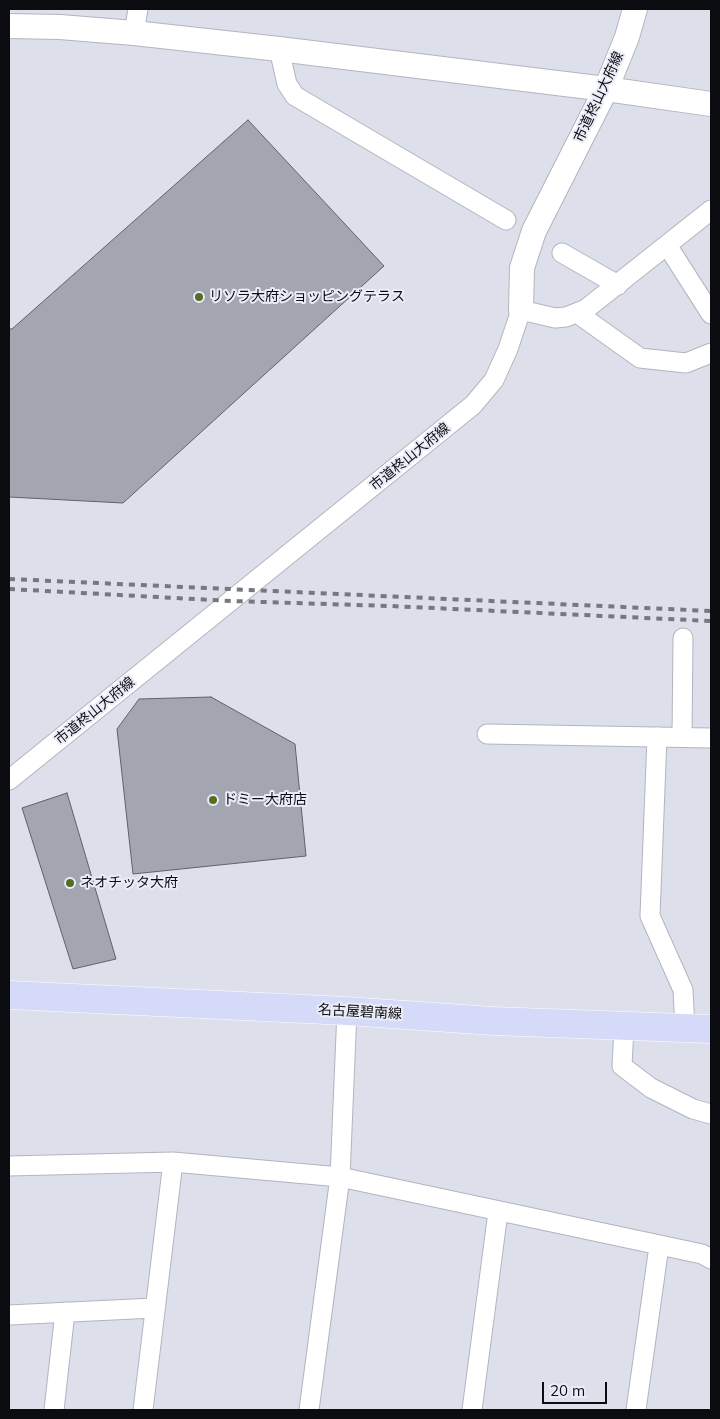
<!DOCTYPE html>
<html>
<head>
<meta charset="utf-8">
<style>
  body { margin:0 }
  #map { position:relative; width:720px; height:1419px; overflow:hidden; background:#dddfea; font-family:Mulish,sans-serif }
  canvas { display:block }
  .frame { position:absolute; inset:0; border:10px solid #0b0c10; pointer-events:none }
  .scale { position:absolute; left:542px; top:1382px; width:65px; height:22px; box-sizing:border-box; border:2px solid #0b0c10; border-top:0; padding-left:6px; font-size:15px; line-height:18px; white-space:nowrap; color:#0b0c10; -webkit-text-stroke:4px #eaecf7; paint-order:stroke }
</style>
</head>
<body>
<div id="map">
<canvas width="720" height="1419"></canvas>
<div class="frame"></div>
<div class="scale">20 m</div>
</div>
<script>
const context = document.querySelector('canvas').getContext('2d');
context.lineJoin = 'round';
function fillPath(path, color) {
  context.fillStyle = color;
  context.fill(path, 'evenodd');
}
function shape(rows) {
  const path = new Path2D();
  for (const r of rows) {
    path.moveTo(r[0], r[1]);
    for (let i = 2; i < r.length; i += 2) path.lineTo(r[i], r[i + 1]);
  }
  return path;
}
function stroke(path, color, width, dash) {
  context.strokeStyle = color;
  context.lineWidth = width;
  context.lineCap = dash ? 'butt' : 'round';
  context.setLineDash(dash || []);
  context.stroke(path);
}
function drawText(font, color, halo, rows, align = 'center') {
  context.font = font + ' Mulish,"Noto Sans JP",sans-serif';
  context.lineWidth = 4;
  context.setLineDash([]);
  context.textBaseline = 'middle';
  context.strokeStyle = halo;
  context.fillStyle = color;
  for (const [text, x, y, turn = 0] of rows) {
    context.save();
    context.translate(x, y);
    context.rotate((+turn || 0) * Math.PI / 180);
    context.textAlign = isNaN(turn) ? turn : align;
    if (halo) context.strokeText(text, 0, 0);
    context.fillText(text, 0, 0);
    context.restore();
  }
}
const building = shape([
  [248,120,384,266,123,503,9,497,9,329,12,329,248,120],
  [211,697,295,744,306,856,133,874,117,729,139,699,211,697],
  [67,793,116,959,73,969,22,808,67,793]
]);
fillPath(building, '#a3a6b0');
stroke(building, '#5f616a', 1);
const minor = shape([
  [134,33,138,9],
  [279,49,287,84,295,96,506,220],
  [667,245,711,314],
  [562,253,618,285],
  [577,313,640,358,686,363,711,353],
  [487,734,711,738],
  [657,737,650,916,683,990,685,1028],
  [682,737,683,638],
  [9,780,473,405,494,380,508,349,521,310,555,318,566,317,586,309,711,210],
  [624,1027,622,1066,651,1088,693,1109,711,1114],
  [9,1166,173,1162,340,1177,702,1254,711,1259],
  [9,1315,154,1308],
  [54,1410,65,1312],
  [143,1410,173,1162],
  [309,1410,340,1177,347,1011],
  [472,1410,498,1212],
  [636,1410,659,1246]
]);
const tertiary = shape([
  [9,26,60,27,134,33,279,49,606,89,711,104],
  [521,310,522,268,534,231,606,89,627,37,635,9]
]);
const primary = shape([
  [9,995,347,1011,493,1021,711,1029]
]);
stroke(minor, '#b2b5bf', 21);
stroke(tertiary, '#b2b5bf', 26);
stroke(primary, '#fff', 29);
stroke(minor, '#fff', 19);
stroke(tertiary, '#fff', 24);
stroke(primary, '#d4daf7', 28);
stroke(shape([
  [9,579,711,611],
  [9,589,231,601,390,606,711,621]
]), '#76777f', 4, [6, 6]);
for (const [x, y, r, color] of [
  [199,297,5,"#556f22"],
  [213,800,5,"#556f22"],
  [70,883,5,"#556f22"]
]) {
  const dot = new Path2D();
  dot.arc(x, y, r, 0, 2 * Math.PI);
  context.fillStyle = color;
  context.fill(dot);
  stroke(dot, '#eaecf7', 2);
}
drawText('14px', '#0b0c10', '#eaecf7', [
  ["市道柊山大府線",599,97,-65],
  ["市道柊山大府線",410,457,-39],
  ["市道柊山大府線",95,711,-39],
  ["名古屋碧南線",360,1012,3]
]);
drawText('14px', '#0b0c10', '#eaecf7', [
  ["リソラ大府ショッピングテラス",209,297],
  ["ドミー大府店",223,800],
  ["ネオチッタ大府",80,883]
], 'left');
</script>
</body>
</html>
